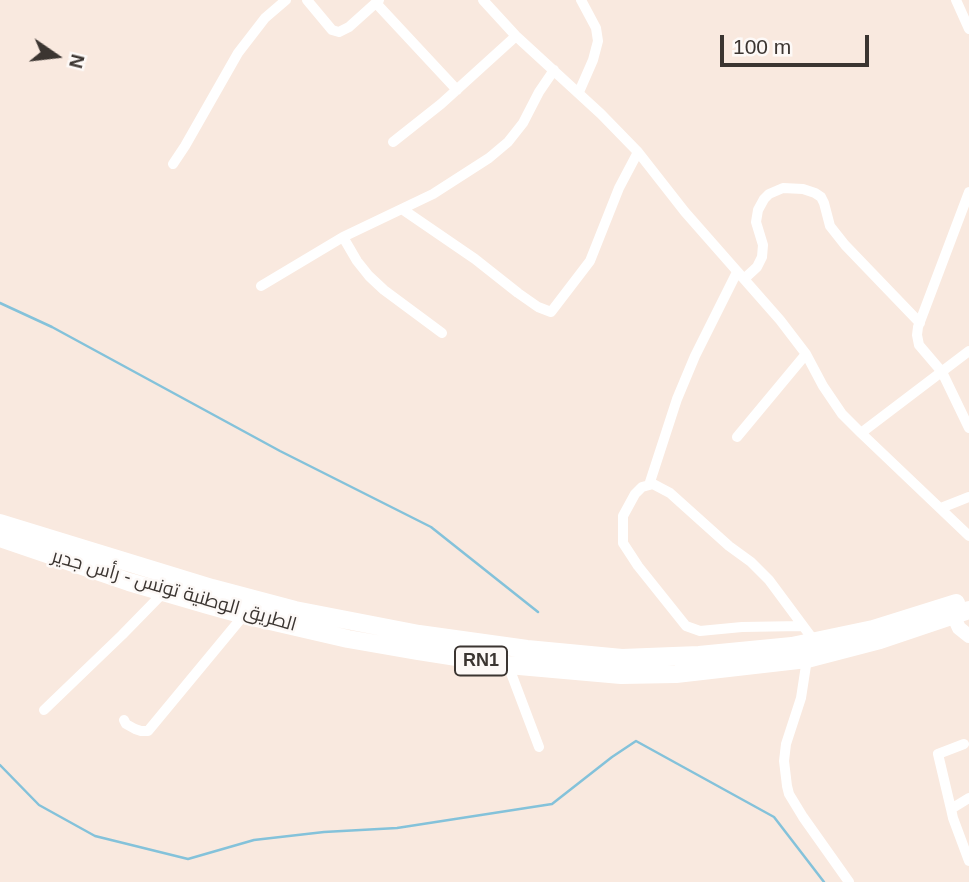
<!DOCTYPE html>
<html>
<head>
<meta charset="utf-8">
<style>
  body { margin:0 }
  #map { position:relative; width:969px; height:882px; overflow:hidden; background:#f9e9df; font-family:Arial,sans-serif }
  canvas { display:block }
  .north { position:absolute; left:21px; top:21px; width:70px; height:70px; -webkit-text-stroke:5px #fdf9f7; paint-order:stroke; rotate:104deg; font-size:19px; font-weight:700; line-height:28px; text-align:center; color:#3b3531 }
  .north::after { content:''; display:block; margin:auto; width:24px; height:32px; background:#3b3531; clip-path:polygon(50% 0,100% 100%,50% 72%,0 100%) }
  .scale { position:absolute; left:720px; top:35px; width:149px; height:32px; box-sizing:border-box; border:4px solid #3b3531; border-top:0; padding-left:9px; font-size:21px; line-height:24px; white-space:nowrap; color:#3b3531; -webkit-text-stroke:5px #fdf9f7; paint-order:stroke }
</style>
</head>
<body>
<div id="map">
<canvas width="969" height="882"></canvas>
<div class="north">N</div>
<div class="scale">100 m</div>
</div>
<script>
const context = document.querySelector('canvas').getContext('2d');
context.lineJoin = 'round';
function shape(rows) {
  const path = new Path2D();
  for (const r of rows) {
    path.moveTo(r[0], r[1]);
    for (let i = 2; i < r.length; i += 2) path.lineTo(r[i], r[i + 1]);
  }
  return path;
}
function stroke(path, color, width, dash) {
  context.strokeStyle = color;
  context.lineWidth = width;
  context.lineCap = dash ? 'butt' : 'round';
  context.setLineDash(dash || []);
  context.stroke(path);
}
function drawText(font, color, halo, rows, align = 'center') {
  context.font = font + ' Arial,Cairo,sans-serif';
  context.lineWidth = 5;
  context.setLineDash([]);
  context.textBaseline = 'middle';
  context.strokeStyle = halo;
  context.fillStyle = color;
  for (const [text, x, y, turn = 0] of rows) {
    context.save();
    context.translate(x, y);
    context.rotate((+turn || 0) * Math.PI / 180);
    context.textAlign = isNaN(turn) ? turn : align;
    if (halo) context.strokeText(text, 0, 0);
    context.fillText(text, 0, 0);
    context.restore();
  }
}
stroke(shape([
  [0,303,52,327,280,451,431,527,538,612],
  [0,765,39,805,95,836,188,859,254,840,324,832,397,828,552,804,612,757,636,741,774,817,824,882]
]), '#84c2da', 2.5);
stroke(shape([
  [307,0,332,30,339,32,349,27,379,0],
  [483,0,516,36,601,114,638,152,685,212,780,320,806,354,823,386,842,414,861,433,969,536],
  [956,0,969,29],
  [376,3,457,90],
  [579,92,593,60,598,41,596,28,581,0],
  [393,142,441,104,516,36],
  [173,164,185,146,238,53,265,18,286,0],
  [969,192,918,327,917,335,919,345,942,372,969,428],
  [402,209,475,259,518,293,538,307,551,312,590,261,619,188,638,152],
  [343,237,357,261,369,276,384,290,442,333],
  [744,279,757,267,762,257,763,245,756,222,758,210,764,199,769,194,783,188,803,189,815,193,821,197,824,203,830,226,845,245,920,323],
  [261,286,343,237,433,194,489,158,508,142,523,123,539,92,554,70],
  [861,433,969,351],
  [737,437,806,354],
  [649,485,677,399,695,356,737,272],
  [941,508,969,497],
  [802,626,742,627,700,631,686,626,638,566,623,543,623,516,635,494,642,487,653,484,670,493,729,546,751,562,769,580,815,642],
  [807,659,801,698,786,744,784,761,787,786,789,794,803,817,849,882],
  [508,665,539,747],
  [44,710,122,635,164,592],
  [124,720,126,724,135,729,141,731,148,731,244,615],
  [964,744,938,754,951,809,969,798],
  [951,809,953,818,969,861]
]), '#fff', 10);
stroke(shape([
  [949,606,959,628,969,636]
]), '#fff', 14);
stroke(shape([
  [0,523,212,588,295,610,419,634,527,649,622,658,699,655,792,646,873,629,956,603],
  [0,538,129,582,208,605,244,615,348,639,417,651,508,665,621,675,676,674,807,659,880,640,969,610]
]), '#fff', 18);
for (const [x, y, w] of [
  [481,661,52]
]) {
  const box = new Path2D();
  box.roundRect(x - w / 2, y - 14.5, w, 29, 5);
  context.fillStyle = '#fdf9f7';
  context.fill(box);
  stroke(box, '#3b3531', 2);
}
drawText('bold 18px', '#3b3531', null, [
  ["RN1",481,661]
]);
drawText('19px', '#3b3531', '#fdf9f7', [
  ["الطريق الوطنية تونس - رأس جدير",174,591,16]
]);
</script>
</body>
</html>
